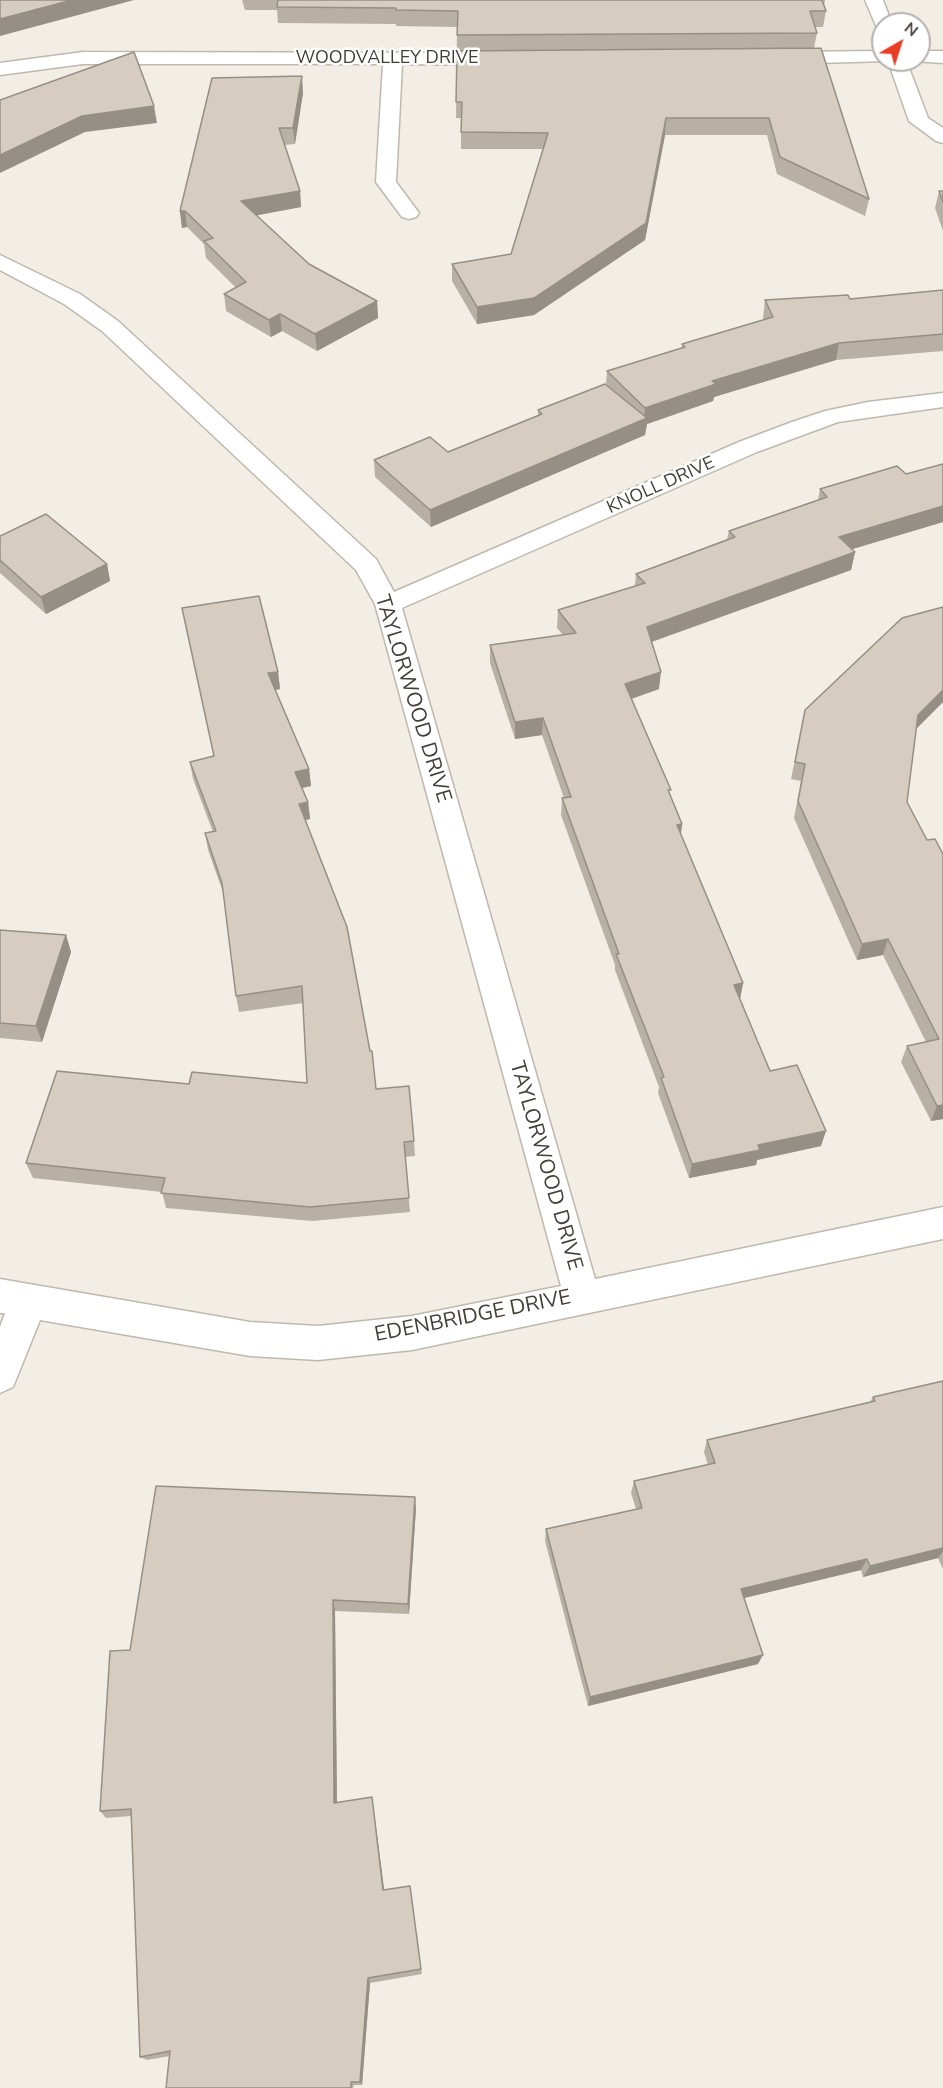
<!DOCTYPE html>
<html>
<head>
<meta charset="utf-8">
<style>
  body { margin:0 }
  #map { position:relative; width:943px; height:2088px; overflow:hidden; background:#f2eee6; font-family:"Nunito Sans",sans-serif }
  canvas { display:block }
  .north { position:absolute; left:871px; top:12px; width:60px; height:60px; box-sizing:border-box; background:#fff; border:2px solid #b4b2af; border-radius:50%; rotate:39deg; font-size:16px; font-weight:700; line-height:24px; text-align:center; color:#443e36 }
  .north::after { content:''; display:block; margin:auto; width:21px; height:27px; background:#e93d26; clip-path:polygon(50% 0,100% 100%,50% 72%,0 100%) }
</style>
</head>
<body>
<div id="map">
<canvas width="943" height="2088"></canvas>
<div class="north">N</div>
</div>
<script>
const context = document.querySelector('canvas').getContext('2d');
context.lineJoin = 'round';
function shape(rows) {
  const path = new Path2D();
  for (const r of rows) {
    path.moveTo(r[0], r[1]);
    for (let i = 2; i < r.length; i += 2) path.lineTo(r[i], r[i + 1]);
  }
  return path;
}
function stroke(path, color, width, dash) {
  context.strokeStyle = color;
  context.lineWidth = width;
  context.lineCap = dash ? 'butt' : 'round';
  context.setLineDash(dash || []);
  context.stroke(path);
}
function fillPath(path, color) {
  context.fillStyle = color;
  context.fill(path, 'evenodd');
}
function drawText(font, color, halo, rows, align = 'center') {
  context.font = font + ' "Nunito Sans",sans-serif';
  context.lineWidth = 5;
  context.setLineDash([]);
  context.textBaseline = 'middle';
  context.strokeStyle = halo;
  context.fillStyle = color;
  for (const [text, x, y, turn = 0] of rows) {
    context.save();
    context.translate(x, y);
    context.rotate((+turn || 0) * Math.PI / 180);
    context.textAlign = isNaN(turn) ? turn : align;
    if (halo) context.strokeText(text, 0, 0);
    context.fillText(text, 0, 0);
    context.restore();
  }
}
const minor = shape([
  [865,0,883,0,892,24,883,24,883,29,877,28,865,0],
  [883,51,883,60,906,60,928,118,943,128,943,143,936,141,909,121,888,61,781,64,774,62,772,58,774,54,781,52,883,51],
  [919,51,943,51,943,63,912,61,919,60,919,51],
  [83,52,501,53,508,55,510,59,508,63,501,65,402,64,396,182,419,213,416,217,409,219,402,217,376,182,383,64,83,64,0,75,0,63,83,52],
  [0,255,80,294,118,321,376,559,394,592,739,442,792,422,825,411,868,402,943,393,943,407,838,422,757,452,402,608,595,1279,943,1207,943,1239,412,1350,318,1360,250,1356,40,1320,13,1387,0,1393,0,1327,5,1313,0,1313,0,1279,250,1322,318,1326,412,1316,561,1286,375,604,356,570,102,331,64,304,0,270,0,255]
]);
stroke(minor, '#bfb8ad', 3);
fillPath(minor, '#fff');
fillPath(shape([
  [242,0,825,0,824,6,826,11,823,27,815,27,817,33,814,48,869,199,865,216,777,174,767,135,665,135,645,240,534,315,477,324,452,281,452,264,511,254,543,149,461,149,461,118,456,118,457,27,396,26,396,24,278,23,277,10,245,10],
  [303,93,295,144,284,145,300,191,301,207,256,215,309,264,377,301,378,318,317,351,282,331,271,337,226,311,224,294,236,288,206,258,204,244,187,227,182,228,180,211],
  [939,191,943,191,943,231,935,208],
  [943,290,943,351,836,360,714,397,713,401,647,424,645,435,431,527,375,477,374,460,448,452,538,415,538,410,606,385,607,371,682,348,682,344,764,320,763,318,765,300,850,299],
  [943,464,943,522,852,549,855,552,851,570,652,642,659,689,632,699,682,824,681,834,743,983,740,999,770,1071,821,1146,757,1160,756,1165,689,1178,658,1093,659,1087,615,970,615,965,561,815,562,798,564,798,542,735,515,739,490,663,490,645,563,635,557,628,558,610,635,586,636,574,727,539,729,531,818,500,820,489,906,474],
  [0,536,107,564,110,581,46,614,0,573],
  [943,607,943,702,916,729,907,802,927,840,935,839,943,1119,931,1121,901,1062,907,1046,926,1042,883,955,857,960,794,818,801,781,791,779,805,710],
  [182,608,278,672,280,689,275,690,309,769,311,786,302,788,308,802,310,819,305,820,376,1089,414,1141,415,1156,405,1157,410,1212,312,1221,166,1208,162,1192,33,1178,26,1163,189,1084,307,1083,303,1003,239,1012,236,996,224,895,208,850,205,833,213,832,193,779,190,762,214,756],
  [0,930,66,935,71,952,42,1042,0,1038],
  [943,1381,943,1569,938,1558,863,1577,861,1570,744,1598,758,1664,588,1706,545,1541,546,1529,636,1509,631,1493,634,1481,708,1465,704,1452,707,1440,870,1402,873,1397],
  [416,1508,409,1614,335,1611,337,1803,373,1804,384,1890,411,1892,422,1974,370,1983,362,2085,354,2085,353,2088,166,2088,170,2056,147,2060,140,2057,131,1816,106,1818,100,1811,130,1650]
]), '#b8afa5');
fillPath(shape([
  [72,0,134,0,0,36,0,19],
  [302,76,303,93,295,144,293,128],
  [154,106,157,123,85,132,0,173,0,155,82,116],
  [666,118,665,135,645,240,534,315,477,324,477,307],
  [300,191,301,207,243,218,241,201],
  [180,211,185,211,187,227,182,228],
  [377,301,378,318,317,351,315,334],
  [280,314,282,331,271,337,269,320],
  [839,343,836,360,714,397,713,401,647,424,645,435,431,527,430,510,644,419,645,408,712,381],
  [943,506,943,522,836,554,839,537],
  [855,552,851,570,645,644,647,627],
  [107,564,110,581,46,614,41,597],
  [278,672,280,689,270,691,268,673],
  [661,672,659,689,624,701,625,684],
  [943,690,943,702,913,732,918,715],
  [543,718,542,735,515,739,515,722],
  [309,769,311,786,297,789,295,772],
  [308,802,310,819,301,821,299,804],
  [682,824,680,841,677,825],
  [66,935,71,952,42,1042,36,1026],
  [888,939,883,955,857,960,862,944],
  [743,983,740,999,734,985],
  [943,1105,943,1119,931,1121,937,1106],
  [826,1131,821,1146,757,1160,756,1165,689,1178,692,1164,758,1145],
  [415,1497,416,1508,409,1614,408,1604],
  [943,1548,943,1551,938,1558,863,1577,870,1566],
  [867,1559,861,1570,736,1600,741,1589],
  [333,1600,335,1611,337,1811,334,1803],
  [763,1655,758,1664,588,1706,590,1697],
  [372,1797,373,1804,385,1896,383,1890],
  [368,1978,370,1983,362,2085,360,2082]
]), '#968f86');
const building = shape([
  [0,0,72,0,0,19,0,0],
  [278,0,822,0,826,11,810,11,817,33,457,35,458,11,396,10,396,8,277,7,278,0],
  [821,48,869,199,780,157,769,118,666,118,646,223,534,298,477,307,452,264,511,254,548,133,461,132,462,102,456,102,457,51,821,48],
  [134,52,154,106,82,116,0,155,0,100,134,52],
  [302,76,293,128,279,128,300,191,241,201,309,264,377,301,315,334,280,314,269,320,224,294,246,282,204,241,213,238,185,211,180,211,212,78,302,76],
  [939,191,943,191,943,202,939,191],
  [943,290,943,334,839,343,712,381,716,384,645,408,607,371,685,347,682,344,773,317,765,300,848,295,850,299,943,290],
  [605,384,647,418,430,510,374,460,430,437,448,452,542,414,538,410,605,384],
  [943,464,943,506,839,537,855,552,647,627,661,672,625,684,671,790,668,790,682,824,677,825,743,983,734,985,770,1071,797,1065,826,1131,758,1145,760,1150,692,1164,661,1078,664,1077,616,954,619,954,562,798,571,797,543,718,515,722,490,645,576,633,558,610,645,583,636,574,735,537,729,531,827,497,820,489,897,466,906,474,943,464],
  [46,514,107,564,41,597,0,560,0,536,46,514],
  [259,596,278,672,268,673,309,769,295,772,308,802,299,804,347,927,370,1051,372,1051,376,1089,409,1086,414,1141,404,1142,409,1198,310,1207,161,1193,165,1178,26,1163,57,1071,189,1084,192,1072,307,1083,302,986,236,996,222,883,205,833,216,831,190,762,214,756,182,608,259,596],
  [943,607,943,690,918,715,907,802,927,840,935,839,943,854,943,1105,937,1106,907,1046,939,1039,888,939,862,944,798,801,805,764,795,762,805,710,902,618,943,607],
  [0,930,66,935,36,1026,0,1023,0,930],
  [943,1381,943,1548,870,1566,867,1559,741,1589,763,1655,590,1697,546,1529,642,1508,634,1481,715,1463,707,1440,875,1401,873,1397,943,1381],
  [156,1486,415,1497,408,1604,333,1600,334,1803,372,1797,383,1890,410,1886,421,1969,368,1978,360,2082,351,2082,351,2088,166,2088,170,2051,140,2057,131,1809,100,1811,110,1651,130,1650,156,1486]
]);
fillPath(building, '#d6ccc0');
stroke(building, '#968f86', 1.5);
drawText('18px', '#443e36', '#fff', [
  ["WOODVALLEY DRIVE",387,59],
  ["KNOLL DRIVE",661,486,-24]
]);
drawText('21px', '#443e36', '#fff', [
  ["TAYLORWOOD DRIVE",412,699,73],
  ["TAYLORWOOD DRIVE",545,1166,74],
  ["EDENBRIDGE DRIVE",473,1317,-11]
]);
</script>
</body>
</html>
